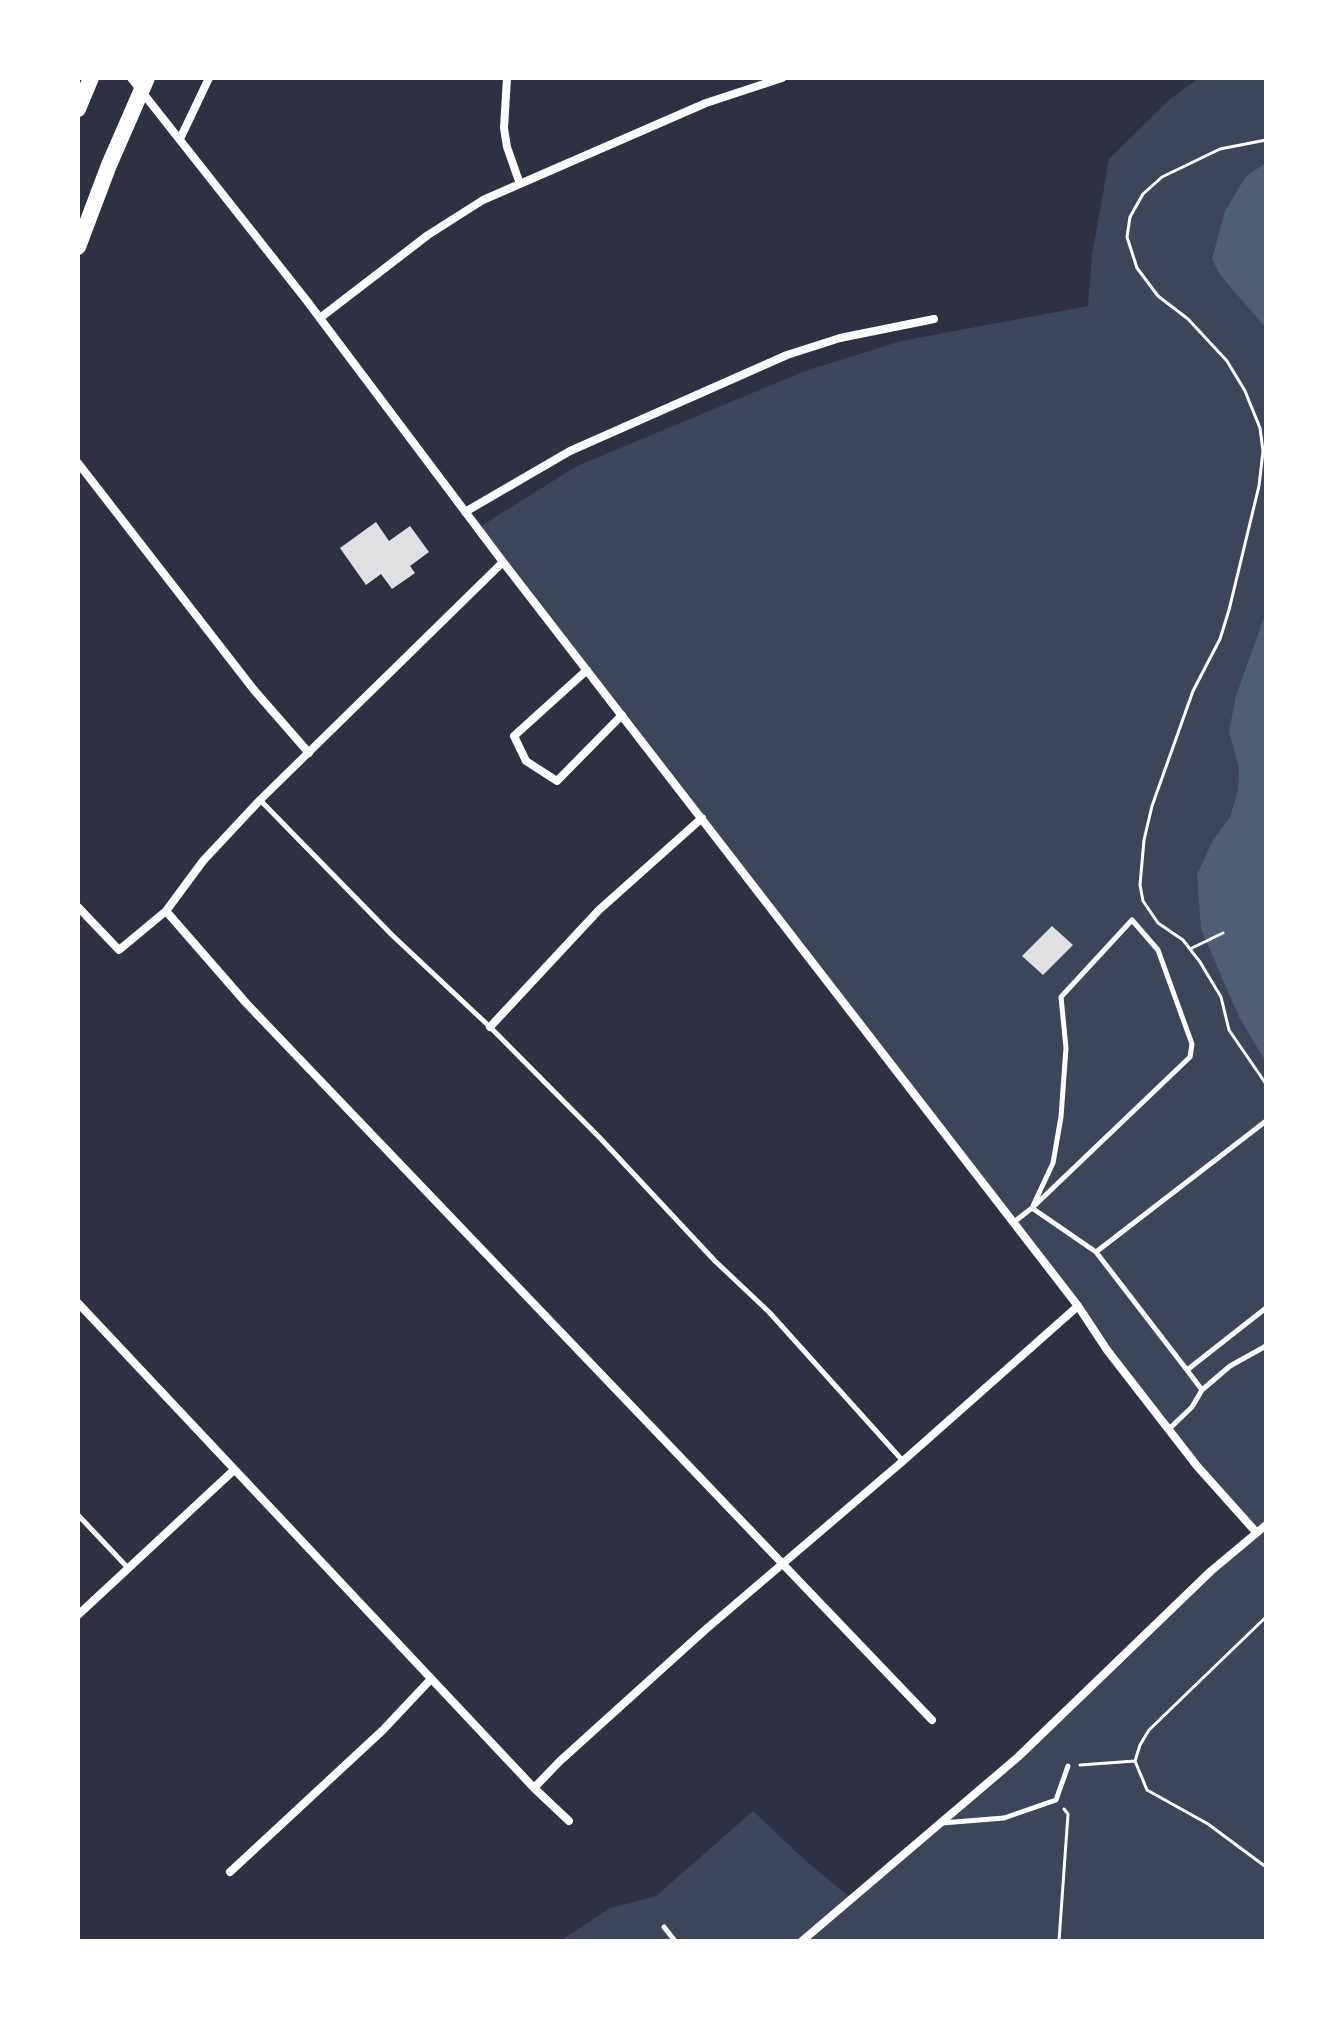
<!DOCTYPE html>
<html>
<head>
<meta charset="utf-8">
<style>
  body { margin:0 }
  #map { position:relative; width:1344px; height:2019px; overflow:hidden; background:#2d3142; font-family:"Space Grotesk",sans-serif }
  canvas { display:block }
  .frame { position:absolute; inset:0; border:80px solid #fff; pointer-events:none }
</style>
</head>
<body>
<div id="map">
<canvas width="1344" height="2019"></canvas>
<div class="frame"></div>
</div>
<script>
const context = document.querySelector('canvas').getContext('2d');
context.lineJoin = 'round';
function fillPath(path, color) {
  context.fillStyle = color;
  context.fill(path, 'evenodd');
}
function shape(rows) {
  const path = new Path2D();
  for (const r of rows) {
    path.moveTo(r[0], r[1]);
    for (let i = 2; i < r.length; i += 2) path.lineTo(r[i], r[i + 1]);
  }
  return path;
}
function stroke(path, color, width, dash) {
  context.strokeStyle = color;
  context.lineWidth = width;
  context.lineCap = dash ? 'butt' : 'round';
  context.setLineDash(dash || []);
  context.stroke(path);
}
fillPath(shape([
  [1199,78,1266,78,1266,1941,560,1941,610,1908,656,1896,753,1811,806,1861,852,1899,1018,1757,1255,1532,1197,1466,478,528,577,466,805,371,901,341,1088,306,1092,255,1109,159,1171,98]
]), '#3c4559');
fillPath(shape([
  [1266,163,1266,328,1220,275,1212,259,1225,211,1246,176],
  [1266,612,1266,1062,1239,1017,1201,929,1197,875,1213,840,1230,817,1238,791,1239,769,1229,731,1236,696]
]), '#4f5d75');
fillPath(shape([
  [376,522,389,541,410,526,429,552,410,566,415,573,392,589,381,574,366,585,340,548],
  [1052,926,1073,945,1043,975,1022,956]
]), '#e0e0e3');
stroke(shape([
  [1266,140,1220,149,1162,177,1143,194,1130,217,1127,237,1137,268,1158,296,1188,319,1227,361,1245,391,1260,428,1263,451,1259,486,1229,610,1220,639,1193,691,1152,806,1144,840,1140,885,1143,901,1158,923,1183,940,1200,962,1221,997,1229,1030,1266,1084],
  [1190,949,1223,933],
  [1266,1617,1149,1730,1140,1745,1135,1761,1147,1790,1208,1824,1266,1867],
  [1080,1765,1135,1761],
  [1059,1941,1068,1814,1064,1809]
]), '#fff', 3);
stroke(shape([
  [260,800,392,935,490,1027,601,1139,715,1261,769,1312,903,1461],
  [1132,920,1158,950,1192,1044,1190,1057,1032,1208,1053,1163,1061,1117,1066,1048,1061,997,1132,920],
  [1014,1222,1032,1208,1096,1252,1187,1370],
  [1096,1252,1266,1121],
  [1202,1390,1187,1370,1266,1308],
  [1169,1429,1192,1407,1202,1390,1230,1366,1266,1346],
  [78,1515,129,1569],
  [942,1823,1004,1818,1056,1800,1068,1766],
  [664,1927,675,1941]
]), '#fff', 5);
stroke(shape([
  [131,78,307,301,503,562,1078,1306,1107,1350,1197,1466,1256,1532],
  [507,78,504,128,507,147,520,184],
  [180,139,209,78],
  [320,318,428,235,483,200,706,103,782,78],
  [78,463,254,690,309,753],
  [465,512,570,451,787,355,840,338,934,319],
  [587,670,514,736,526,761,557,781,622,715],
  [78,907,119,950,166,911,203,861,260,800,503,562],
  [166,911,247,1004,932,1720],
  [490,1027,599,910,702,818],
  [78,1303,534,1788,569,1821],
  [78,1615,234,1470],
  [534,1788,560,1761,705,1630,903,1461,1078,1306],
  [230,1872,383,1730,431,1679],
  [802,1941,1018,1757,1211,1571,1266,1525]
]), '#fff', 8);
stroke(shape([
  [78,109,91,78],
  [78,247,109,165,147,78]
]), '#fff', 16);
</script>
</body>
</html>
